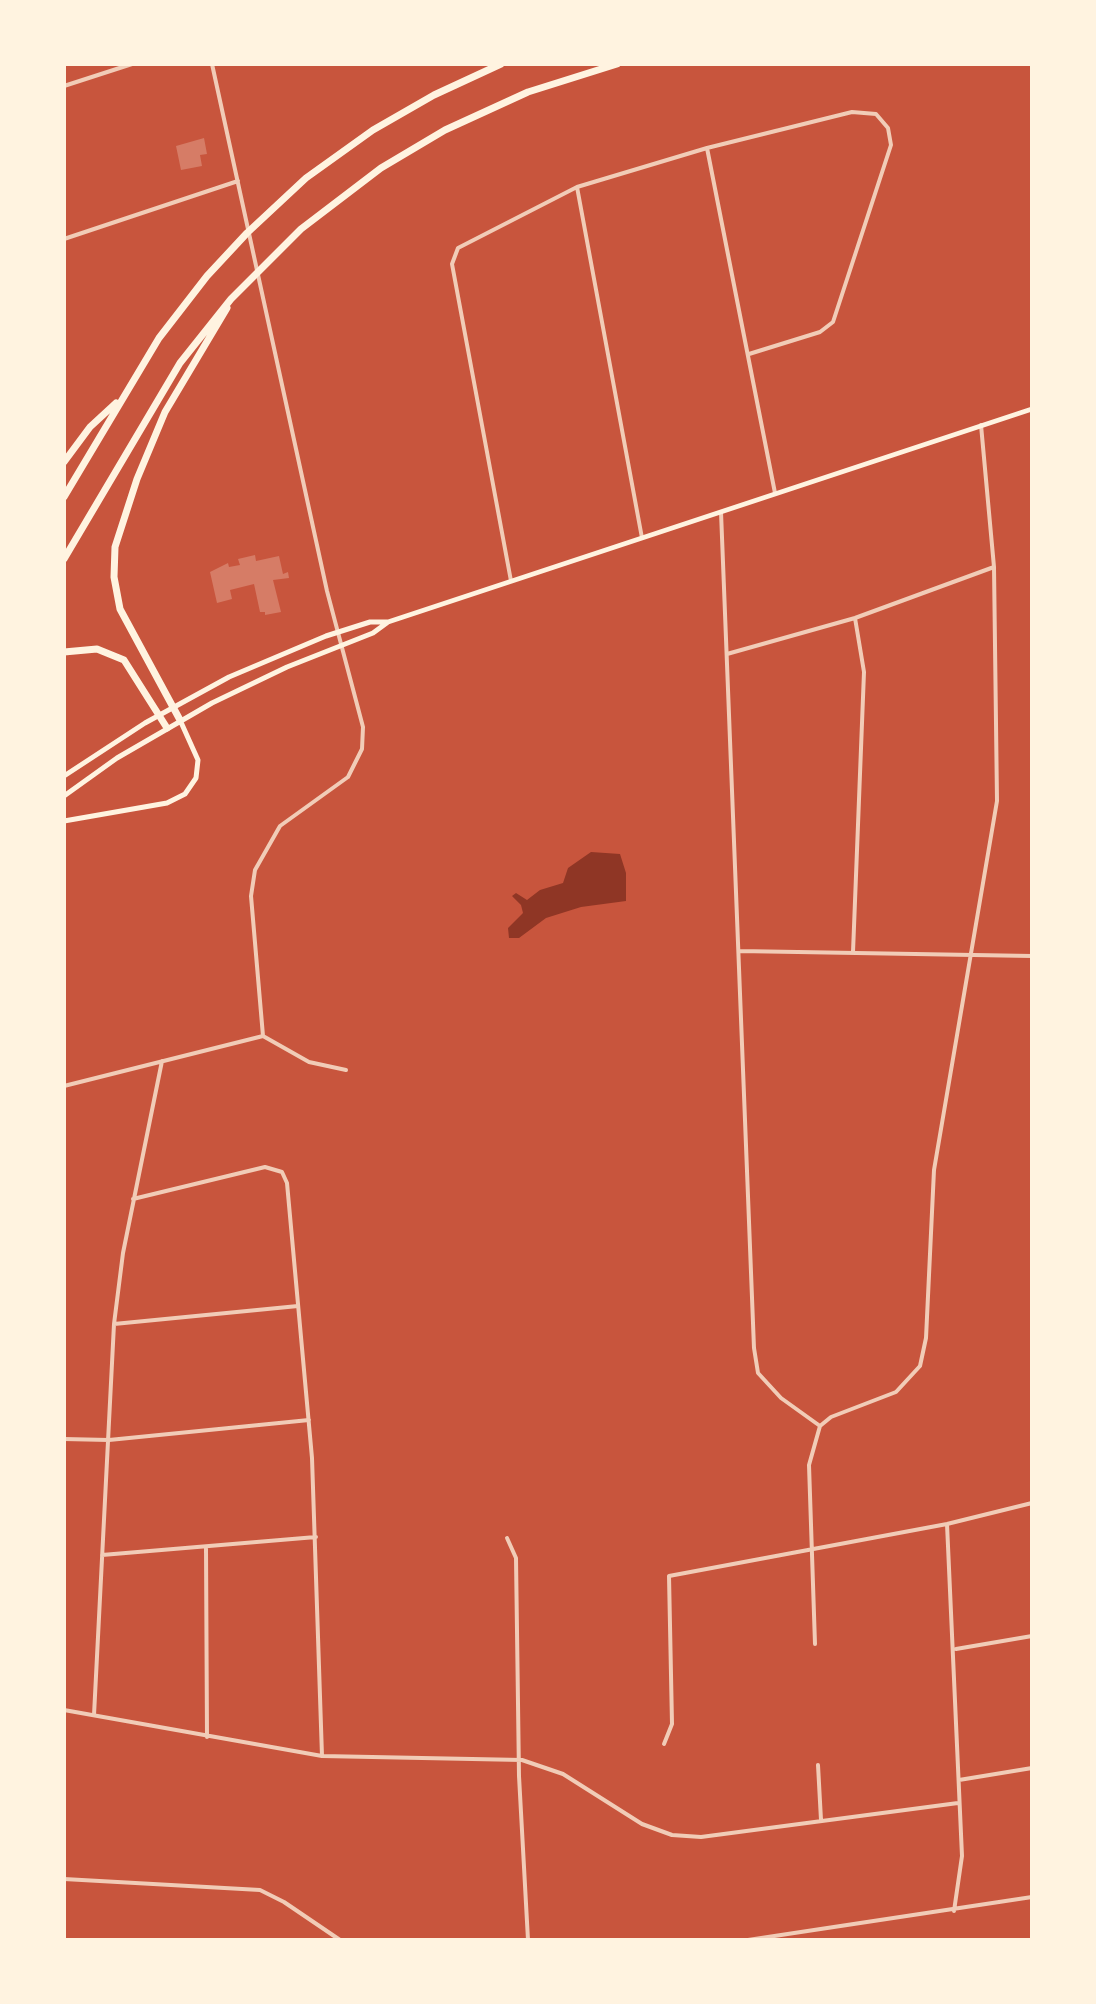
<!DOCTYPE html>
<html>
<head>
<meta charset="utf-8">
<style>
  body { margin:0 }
  #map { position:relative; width:1096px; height:2004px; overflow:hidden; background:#c8553d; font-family:Overpass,sans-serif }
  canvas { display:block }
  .frame { position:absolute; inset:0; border:66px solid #fff3e0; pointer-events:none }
</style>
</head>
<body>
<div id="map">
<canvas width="1096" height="2004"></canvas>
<div class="frame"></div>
</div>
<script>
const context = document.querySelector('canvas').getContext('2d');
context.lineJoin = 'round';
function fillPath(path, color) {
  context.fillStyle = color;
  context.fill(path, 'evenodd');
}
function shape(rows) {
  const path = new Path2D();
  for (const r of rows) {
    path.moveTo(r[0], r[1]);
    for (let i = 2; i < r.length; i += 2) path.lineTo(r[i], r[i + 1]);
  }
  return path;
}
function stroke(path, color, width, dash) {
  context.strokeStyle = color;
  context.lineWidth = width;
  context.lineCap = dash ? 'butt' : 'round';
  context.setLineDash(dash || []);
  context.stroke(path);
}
fillPath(shape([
  [591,852,620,854,626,873,626,901,581,907,546,918,519,938,509,938,508,928,523,913,521,905,512,896,516,893,527,900,540,890,563,883,568,868]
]), '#8f3625');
fillPath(shape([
  [204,138,207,154,200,155,202,166,181,170,176,146],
  [255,555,256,561,279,556,283,574,288,572,289,578,273,580,281,612,265,615,265,612,260,612,254,584,230,590,232,599,217,603,210,572,228,563,229,567,240,565,238,559]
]), '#d67c66');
stroke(shape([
  [212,64,327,591,363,727,362,749,348,777,280,826,255,870,251,896,263,1036],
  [64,86,132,64],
  [707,148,775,493],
  [577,187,642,538],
  [64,239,238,181],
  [64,274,64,288],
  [721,512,754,1348,758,1373,781,1398,820,1426],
  [511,581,452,264,458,248,577,187,707,148,852,112,876,114,888,128,891,145,833,322,820,332,749,354],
  [727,654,855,618,994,567],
  [739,951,1032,956],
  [853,952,864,672,855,618],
  [64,1086,263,1036,309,1062,346,1070],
  [133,1199,265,1167,282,1172,287,1183,312,1458,322,1756],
  [114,1324,298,1306],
  [64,1439,109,1440,309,1420],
  [947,1524,962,1856,954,1911],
  [507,1538,516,1558,519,1776,528,1940],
  [206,1547,207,1737],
  [102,1555,316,1537],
  [815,1644,809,1465,820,1426,831,1417,896,1392,920,1366,926,1338,934,1170,997,801,994,567,981,425],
  [956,1649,1032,1636],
  [64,1710,322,1756,522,1760,563,1774,642,1824,672,1835,701,1837,958,1803],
  [94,1715,114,1324,123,1253,162,1061],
  [664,1744,672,1724,669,1576,947,1524,1032,1503],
  [818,1765,821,1820],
  [959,1780,1032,1768],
  [64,1879,260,1890,284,1902,340,1940],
  [748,1940,1032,1897]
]), '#f1ccb7', 4);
stroke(shape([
  [64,776,145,723,229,677,326,636,370,622,387,622],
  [64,796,117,758,212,703,287,667,373,633,388,622,1032,409],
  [64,821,167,803,185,794,196,778,198,760,180,720]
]), '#fff3e0', 5);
stroke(shape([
  [64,462,90,427,116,403],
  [64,497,159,338,207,276,247,233,306,178,373,130,434,95,501,64],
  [64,559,180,363,231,299,301,229,381,168,445,130,528,92,617,64],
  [64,652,97,649,124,660,167,728],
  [180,720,120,609,114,577,115,547,137,479,165,412,227,308]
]), '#fff3e0', 7);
</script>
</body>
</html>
